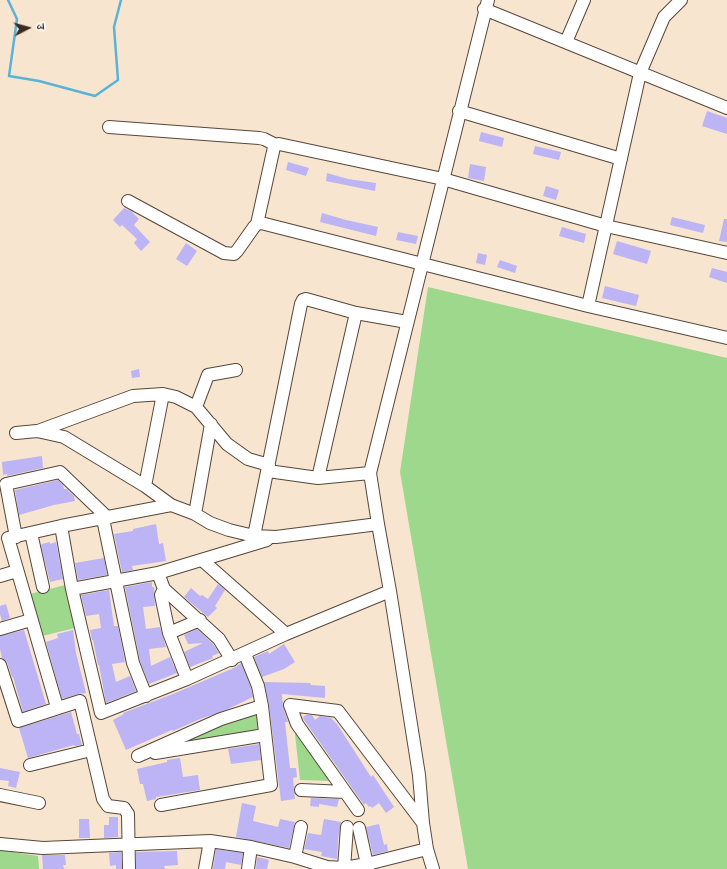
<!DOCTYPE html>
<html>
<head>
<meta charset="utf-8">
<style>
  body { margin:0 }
  #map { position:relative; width:727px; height:869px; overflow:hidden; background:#f7e5cf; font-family:"IM FELL French Canon","Noto Serif Devanagari",serif }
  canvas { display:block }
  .north { position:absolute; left:8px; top:8px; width:40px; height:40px; -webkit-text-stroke:3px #fff; paint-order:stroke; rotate:84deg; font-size:11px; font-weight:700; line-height:16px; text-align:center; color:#3b2a1e }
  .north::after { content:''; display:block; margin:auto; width:14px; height:18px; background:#3b2a1e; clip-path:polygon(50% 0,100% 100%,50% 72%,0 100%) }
</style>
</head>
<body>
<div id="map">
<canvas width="727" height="869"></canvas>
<div class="north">उ</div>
</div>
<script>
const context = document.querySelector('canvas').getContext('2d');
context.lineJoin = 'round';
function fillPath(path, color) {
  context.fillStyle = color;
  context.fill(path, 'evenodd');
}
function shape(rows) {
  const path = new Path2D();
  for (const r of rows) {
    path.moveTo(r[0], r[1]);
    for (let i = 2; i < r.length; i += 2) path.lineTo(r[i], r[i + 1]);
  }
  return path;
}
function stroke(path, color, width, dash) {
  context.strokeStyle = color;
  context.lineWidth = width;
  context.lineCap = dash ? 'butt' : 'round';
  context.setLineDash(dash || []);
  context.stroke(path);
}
fillPath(shape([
  [428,287,727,358,727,869,468,869,400,472],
  [65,585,75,628,42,636,30,594],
  [257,711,260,732,188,745,187,737],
  [298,733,331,781,300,780,295,734],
  [0,850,38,856,39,869,0,869]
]), '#9dd88c');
stroke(shape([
  [8,0,17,19,9,76,39,81,95,96,118,80,114,27,121,0]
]), '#5ab3d7', 2.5);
fillPath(shape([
  [707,111,727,118,727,134,702,126],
  [481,132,504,138,502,147,479,141],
  [535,146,561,152,559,160,533,154],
  [288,162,309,168,306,176,286,170],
  [470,164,486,167,484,181,468,178],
  [327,173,348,179,376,183,375,191,326,181],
  [546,186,559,190,556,200,543,196],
  [124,208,131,211,139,219,134,225,150,242,141,251,134,243,137,239,122,225,120,227,113,220],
  [322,213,346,220,378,227,376,236,320,222],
  [672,217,705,225,703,233,670,225],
  [724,219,727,219,727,242,719,241],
  [562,227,586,234,584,243,559,236],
  [398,232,418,236,416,244,396,240],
  [617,241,651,251,647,264,613,254],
  [186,243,197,251,187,266,176,259],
  [478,253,487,255,485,265,476,263],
  [500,260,517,266,515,273,497,267],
  [712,268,727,272,727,283,709,277],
  [605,286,639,295,636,306,602,298],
  [139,369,140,377,132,378,131,371],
  [42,456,43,468,7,476,7,474,3,475,2,462],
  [58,480,63,485,64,489,67,489,74,496,75,501,54,505,19,515,15,490],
  [156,524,159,544,163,543,166,561,132,566,133,570,122,572,114,534,133,531,133,529],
  [50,542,50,544,56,542,63,579,50,582,41,546,42,544],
  [104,558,107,575,78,580,75,563],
  [152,582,152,587,154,587,155,606,143,607,146,629,160,627,166,647,149,649,151,666,170,657,177,673,149,684,140,661,125,587],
  [218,584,225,590,215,606,217,608,208,617,184,597,191,588,200,596,202,595,208,599],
  [109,590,114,626,118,626,125,662,112,664,116,682,130,676,136,691,106,703,99,665,98,665,93,640,92,640,90,630,101,628,99,614,86,616,81,595],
  [6,604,10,618,2,621,0,614,0,606],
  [197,629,213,644,219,653,212,656,213,658,190,667,184,652,203,643,188,644,184,635],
  [24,630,46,704,23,712,13,677,12,677,7,662,2,658,0,649,0,636],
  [73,630,76,653,86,693,78,694,62,699,46,642,58,638,57,634],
  [284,644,295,662,284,669,262,677,254,657,268,651,269,654],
  [241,663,251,688,253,697,226,710,200,719,173,731,172,730,126,750,113,720,124,714,123,713,173,694,236,667],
  [264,682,310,683,311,685,325,686,325,698,282,694,283,707,288,722,285,722,290,768,296,768,297,777,293,778,295,799,281,801,269,705],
  [71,712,77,734,79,734,82,745,75,746,74,745,28,758,19,728],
  [306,715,312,715,315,720,320,716,331,718,337,724,371,777,373,775,394,807,386,813,379,803,372,808,371,806,369,807,366,803,364,805,304,720,303,717],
  [259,744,261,760,231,764,228,749],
  [180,758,183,777,198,775,200,790,156,797,156,799,147,801,143,784,140,784,137,769,167,762,167,760],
  [0,768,20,772,16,788,8,786,9,781,0,780],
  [311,798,339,799,337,807,319,804,319,807,310,806],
  [242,803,256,806,253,821,278,827,280,819,295,822,289,848,236,837],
  [109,817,118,817,118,837,104,838,104,825,109,825],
  [79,819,89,819,90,838,79,838],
  [324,819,341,822,338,840,337,859,321,856,322,852,304,849,308,833,321,835],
  [379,824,384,845,387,844,388,851,373,855,366,827],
  [216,849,243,853,241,865,226,862,225,869,213,869],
  [177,851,178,865,164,866,165,869,136,869,136,852],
  [121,852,122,869,116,869,116,865,110,866,109,853],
  [42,855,65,855,66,865,63,865,64,869,43,869],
  [257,857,269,860,267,869,256,869]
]), '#bcb4f4');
const minor = shape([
  [484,9,727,108],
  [566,42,584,0],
  [459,111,621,159],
  [109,127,259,138,264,139,276,145],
  [128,201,224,253,234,254,237,251,254,227,257,224,261,223,588,306,727,338],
  [257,224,274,147,276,145,279,144,443,179,606,226,727,253],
  [588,306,640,73,664,17,681,0],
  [356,313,407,322],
  [196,407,208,375,236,370],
  [38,431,133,396,163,394,176,397,196,407,227,444,248,459,269,465],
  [16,433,37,431,64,437,145,486,171,505,195,514,210,523,229,530,254,536,276,537,378,524],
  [268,471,318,478,370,473],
  [145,486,163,394],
  [195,514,211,424],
  [103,519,133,663,146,696],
  [61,526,72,589,101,713,187,679,286,634,390,591],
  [31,533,43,587],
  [254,536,301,304,303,300,306,299,356,313,318,478],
  [16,537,6,484,60,472,108,518],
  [202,560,286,634],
  [158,573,164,589,219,639,232,660],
  [0,576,17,571],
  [72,589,158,573,267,540],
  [164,589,161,595,169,633,187,679],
  [0,629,31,620],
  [169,633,200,620],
  [0,665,18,721,80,701,103,799,108,806,124,808,128,814,129,869],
  [57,707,8,538,61,526,171,505],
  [155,753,265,735],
  [138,756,221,719,262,706],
  [30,765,91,750],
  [301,790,345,792],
  [0,795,39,803],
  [161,805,271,785,262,706,258,686,245,654],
  [358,810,297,724,290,705,338,711,423,823],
  [359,828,368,869],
  [0,844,43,848,210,841,251,847,295,857,327,867,344,868,367,864,427,849],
  [295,857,301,827],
  [344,868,347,827],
  [205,869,210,841],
  [248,869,251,847],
  [433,869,427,849,423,823,419,775,390,591,378,524,370,473,488,0]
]);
stroke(minor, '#574639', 14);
stroke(minor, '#fff', 12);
</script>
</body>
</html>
